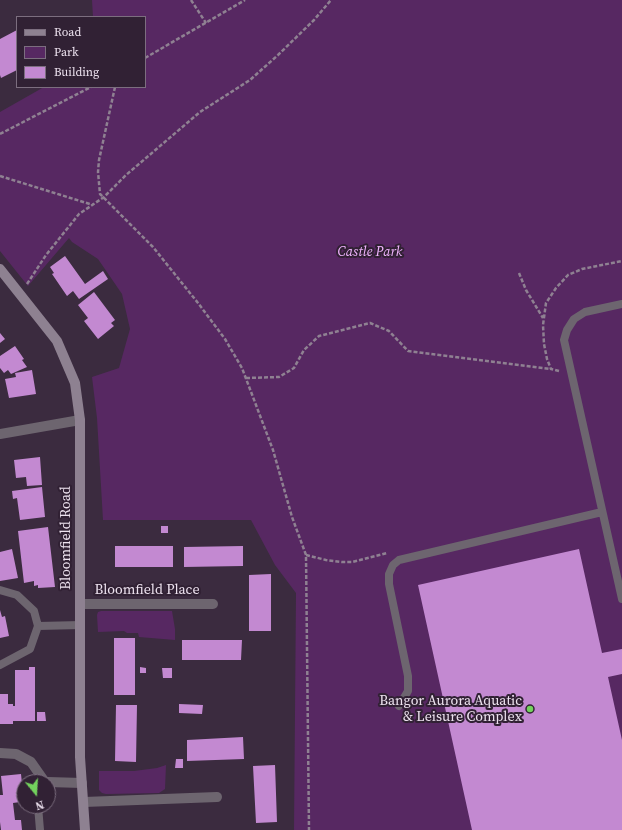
<!DOCTYPE html>
<html>
<head>
<meta charset="utf-8">
<style>
  body { margin:0 }
  #map { position:relative; width:622px; height:830px; overflow:hidden; background:#3b2b3f; font-family:"Source Serif 4",serif }
  canvas { display:block }
  .legend { position:absolute; left:16px; top:16px; width:130px; height:72px; box-sizing:border-box; background:#312134; border:1px solid #7c6e7f; margin:0; padding:5px 7px; list-style:none; font-size:12px; color:#ede2ef }
  .legend li { display:flex; align-items:center; gap:8px; height:20px }
  .legend b { width:20px; border:1px solid #7c6e7f }
  .north { position:absolute; left:16px; top:774px; width:40px; height:40px; box-sizing:border-box; background:#312134; border:1px solid #7c6e7f; border-radius:50%; rotate:162deg; font-size:11px; font-weight:700; line-height:16px; text-align:center; color:#ede2ef }
  .north::after { content:''; display:block; margin:auto; width:14px; height:18px; background:#73d25d; clip-path:polygon(50% 0,100% 100%,50% 72%,0 100%) }
</style>
</head>
<body>
<div id="map">
<canvas width="622" height="830"></canvas>
<ul class="legend">
<li><b style="height:5px;background:#8e8191"></b>Road</li>
<li><b style="height:11px;background:#572862"></b>Park</li>
<li><b style="height:11px;background:#c389d1"></b>Building</li>
</ul>
<div class="north">N</div>
</div>
<script>
const context = document.querySelector('canvas').getContext('2d');
context.lineJoin = 'round';
function fillPath(path, color) {
  context.fillStyle = color;
  context.fill(path, 'evenodd');
}
function shape(rows) {
  const path = new Path2D();
  for (const r of rows) {
    path.moveTo(r[0], r[1]);
    for (let i = 2; i < r.length; i += 2) path.lineTo(r[i], r[i + 1]);
  }
  return path;
}
function stroke(path, color, width, dash) {
  context.strokeStyle = color;
  context.lineWidth = width;
  context.lineCap = dash ? 'butt' : 'round';
  context.setLineDash(dash || []);
  context.stroke(path);
}
function drawText(font, color, halo, rows, align = 'center') {
  context.font = font + ' "Source Serif 4",serif';
  context.lineWidth = 4;
  context.setLineDash([]);
  context.textBaseline = 'middle';
  context.strokeStyle = halo;
  context.fillStyle = color;
  for (const [text, x, y, turn = 0] of rows) {
    context.save();
    context.translate(x, y);
    context.rotate((+turn || 0) * Math.PI / 180);
    context.textAlign = isNaN(turn) ? turn : align;
    if (halo) context.strokeText(text, 0, 0);
    context.fillText(text, 0, 0);
    context.restore();
  }
}
fillPath(shape([
  [92,0,622,0,622,830,294,830,296,593,275,565,251,520,103,520,97,418,92,377,119,368,130,329,122,294,98,259,72,242,69,238,28,286,0,251,0,112,44,87,145,87,145,17,93,17],
  [101,611,172,611,175,629,175,640,139,637,138,633,127,633,124,631,98,632,97,615,98,612],
  [166,765,165,789,159,793,106,794,102,793,99,790,99,771,134,771,157,768]
]), '#572862');
fillPath(shape([
  [17,30,17,70,1,78,0,75,0,39],
  [65,256,85,284,103,271,108,279,79,299,73,291,67,296,52,274,54,273,50,267],
  [94,292,115,320,111,323,114,326,98,339,84,321,88,318,78,305],
  [0,333,5,339,0,343],
  [15,346,24,359,22,360,27,367,11,374,8,370,4,373,0,368,0,356],
  [32,370,36,394,9,398,5,379,16,377,15,373],
  [40,457,42,485,27,486,26,477,16,478,14,460],
  [42,487,45,517,20,520,17,498,13,499,12,491],
  [161,526,168,526,168,533,161,533],
  [48,527,55,587,38,588,38,585,34,586,34,581,24,583,18,531],
  [115,546,173,546,173,567,115,567],
  [243,546,243,566,184,567,184,547],
  [12,549,18,578,0,581,0,552],
  [579,549,602,653,622,649,622,674,608,677,622,740,622,830,472,830,418,585],
  [271,574,271,631,249,631,249,575],
  [0,610,2,617,5,616,9,636,0,638],
  [114,638,135,638,135,695,114,695],
  [182,640,242,640,241,660,182,660],
  [29,667,35,667,35,721,13,721,13,724,0,724,0,694,8,694,8,704,13,704,13,706,15,706,15,670,29,670],
  [140,667,146,668,146,673,140,673],
  [162,668,172,668,172,678,163,678],
  [179,704,203,705,202,714,179,713],
  [116,705,137,705,136,762,115,761],
  [37,712,45,712,46,721,37,721],
  [243,737,244,759,187,761,187,740],
  [176,759,183,759,183,768,175,768],
  [275,765,277,822,256,823,253,766],
  [21,774,23,793,19,793,20,802,13,803,15,820,21,820,22,830,1,830,0,822,0,795,3,795,1,776]
]), '#c389d1');
stroke(shape([
  [191,0,206,23],
  [145,58,245,0],
  [115,87,99,160,98,172,100,194,153,247,198,303,225,339,242,368,273,450,292,517,306,555,309,830],
  [0,134,91,87],
  [0,176,93,205],
  [519,273,526,290,543,318],
  [27,284,46,255,79,214,104,197,126,175,200,112,250,80,278,55,314,20,331,0],
  [559,371,551,369,547,359,544,344,543,325,546,303,556,288,568,275,582,269,622,261],
  [246,378,279,377,294,368,304,350,319,336,370,323,389,331,408,351,551,369],
  [306,555,326,560,342,562,352,562,387,553]
]), '#8f8192', 2.5, [4, 2]);
stroke(shape([
  [622,304,585,312,574,319,567,330,564,340,622,599],
  [0,590,17,595,34,611,38,626,30,649,0,665],
  [38,626,81,625],
  [399,706,408,691,408,676,389,584,389,574,393,565,399,560,602,512],
  [38,806,40,830]
]), '#6d656f', 8);
stroke(shape([
  [0,434,80,420],
  [80,604,213,604],
  [0,753,16,754,31,762,45,782],
  [48,782,82,783],
  [84,802,217,797]
]), '#6d656f', 10);
stroke(shape([
  [0,269,57,341,75,383,80,420,80,757,85,830]
]), '#8e8191', 10);
for (const [x, y, r, color] of [
  [530,709,4,"#73d25d"]
]) {
  const dot = new Path2D();
  dot.arc(x, y, r, 0, 2 * Math.PI);
  context.fillStyle = color;
  context.fill(dot);
  stroke(dot, '#312134', 1.5);
}
drawText('italic 14px', '#f1b4ff', '#312134', [
  ["Castle Park",370,252]
]);
drawText('14px', '#ede2ef', '#312134', [
  ["Bloomfield Road",66,538,-90],
  ["Bloomfield Place",147,590]
]);
drawText('14px', '#ede2ef', '#312134', [
  ["Bangor Aurora Aquatic",522,701],
  ["& Leisure Complex",522,717]
], 'right');
</script>
</body>
</html>
